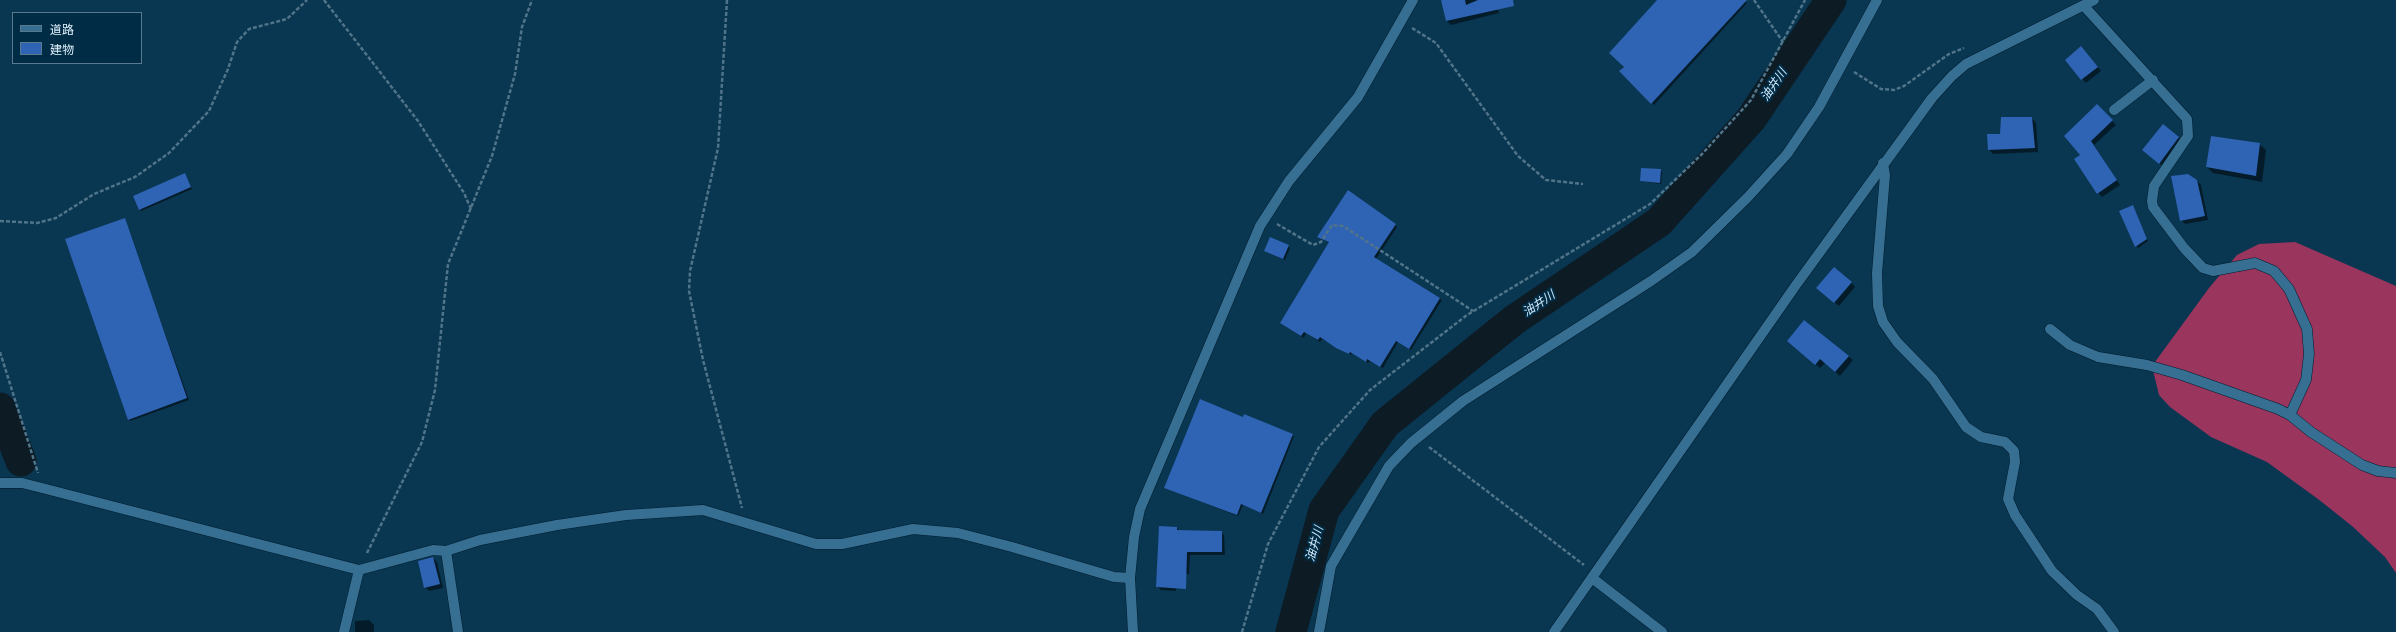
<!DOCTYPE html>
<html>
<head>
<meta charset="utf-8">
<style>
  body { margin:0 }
  #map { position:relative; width:2396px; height:632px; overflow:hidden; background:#093650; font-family:Helvetica,"Noto Sans JP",sans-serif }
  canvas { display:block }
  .legend { position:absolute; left:12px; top:12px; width:130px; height:52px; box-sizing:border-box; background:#002c45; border:1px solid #597a8e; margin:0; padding:5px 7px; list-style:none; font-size:12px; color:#dff0fc }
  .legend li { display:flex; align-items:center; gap:8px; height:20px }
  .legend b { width:20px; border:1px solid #597a8e }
</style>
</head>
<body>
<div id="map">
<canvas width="2396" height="632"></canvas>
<ul class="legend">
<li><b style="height:5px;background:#376f92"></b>道路</li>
<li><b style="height:11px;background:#2f63b3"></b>建物</li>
</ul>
</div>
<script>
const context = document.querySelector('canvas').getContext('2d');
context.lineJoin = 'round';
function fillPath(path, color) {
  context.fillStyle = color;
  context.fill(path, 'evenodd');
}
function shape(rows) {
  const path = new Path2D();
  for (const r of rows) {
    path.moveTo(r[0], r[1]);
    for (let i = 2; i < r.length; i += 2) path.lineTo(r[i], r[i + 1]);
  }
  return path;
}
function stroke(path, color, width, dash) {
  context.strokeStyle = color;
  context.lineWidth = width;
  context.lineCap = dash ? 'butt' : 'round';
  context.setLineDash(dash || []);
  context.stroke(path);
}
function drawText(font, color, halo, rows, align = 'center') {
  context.font = font + ' Helvetica,"Noto Sans JP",sans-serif';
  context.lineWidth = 4;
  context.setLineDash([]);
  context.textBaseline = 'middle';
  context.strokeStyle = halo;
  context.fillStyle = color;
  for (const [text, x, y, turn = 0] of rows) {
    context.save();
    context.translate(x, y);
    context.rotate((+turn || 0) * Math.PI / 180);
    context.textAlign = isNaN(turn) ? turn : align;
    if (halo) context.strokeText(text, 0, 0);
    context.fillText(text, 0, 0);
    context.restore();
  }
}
fillPath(shape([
  [2295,242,2396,286,2396,573,2385,557,2352,526,2318,499,2267,462,2211,437,2170,407,2159,395,2152,366,2209,288,2237,255,2259,244]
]), '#9a355e');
fillPath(shape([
  [1442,0,1498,0,1494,1,1499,13,1451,25,1447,21],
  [1659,0,1744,0,1747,3,1654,105,1621,71],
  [2085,52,2101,71,2086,83,2066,60],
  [2097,105,2116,125,2094,145,2120,185,2102,197,2098,193,2081,155],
  [2032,118,2036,123,2038,152,1993,154,1989,150,2001,135],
  [2163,125,2183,142,2164,167,2148,154],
  [2259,144,2266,150,2262,182,2213,173,2207,167],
  [1660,170,1662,172,1661,184,1641,181],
  [186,176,192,189,141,211,139,210],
  [2196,180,2201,185,2208,220,2185,224,2181,220],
  [2133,206,2148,241,2138,248,2120,212],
  [124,219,189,400,130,421,128,419],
  [1395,225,1397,227,1376,259,1442,300,1411,350,1398,342,1383,368,1370,361,1368,363,1352,353,1351,355,1322,339,1320,342,1306,333,1304,338,1281,323,1330,243,1319,237],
  [1288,246,1290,248,1285,260,1265,251],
  [1851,282,1855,287,1839,306,1822,292],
  [1792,345,1848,356,1853,360,1840,376,1825,363,1820,368],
  [1243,418,1294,436,1263,514,1243,505,1238,516,1165,488],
  [1177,528,1180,531,1221,532,1224,535,1225,555,1190,555,1189,574,1176,575,1176,591,1161,590,1157,586],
  [433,558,437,562,443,588,429,591,425,587],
  [369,620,374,625,374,632,355,632,355,621]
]), '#0007');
stroke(shape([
  [0,408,21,461],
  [1291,632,1324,510,1385,424,1514,320,1659,222,1751,119,1831,0]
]), '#0d1b25', 31);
fillPath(shape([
  [1441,0,1465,0,1466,5,1478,0,1513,0,1514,6,1446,21],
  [1657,0,1747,0,1651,104,1619,71,1624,67,1609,53],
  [2081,46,2098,67,2081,80,2065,60],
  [2097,104,2113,120,2091,141,2117,180,2097,194,2074,159,2080,155,2064,136],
  [2001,117,2032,117,2035,148,1988,150,1987,134,2000,134],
  [2163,124,2179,137,2159,164,2142,150],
  [2211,136,2260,143,2256,176,2206,167],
  [1641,168,1661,169,1660,183,1640,181],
  [185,173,191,187,139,210,133,196],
  [2188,174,2197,180,2205,216,2180,221,2171,176],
  [1348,190,1396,224,1374,257,1440,298,1409,349,1396,341,1380,367,1367,359,1366,362,1350,352,1349,354,1336,348,1320,337,1318,340,1304,332,1301,336,1280,323,1329,242,1317,237],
  [2133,205,2147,239,2135,247,2119,211],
  [125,218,187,398,128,420,65,239],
  [1270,237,1289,245,1283,259,1264,251],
  [1834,267,1852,282,1834,303,1816,288],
  [1804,320,1849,356,1835,372,1820,359,1815,365,1787,341],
  [1200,399,1243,417,1244,414,1293,434,1261,513,1241,504,1237,515,1164,488],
  [1159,526,1177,527,1177,530,1222,531,1222,552,1187,552,1186,589,1156,587],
  [433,557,440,584,424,588,418,561]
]), '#2f63b3');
const service = shape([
  [2114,110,2153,80]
]);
const minor = shape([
  [2084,6,2187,119,2188,136,2154,186,2152,201,2153,207,2184,248,2203,268,2213,271,2255,263,2274,271,2289,289,2307,329,2309,354,2306,380,2290,415],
  [1883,163,1885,175,1877,273,1878,306,1883,322,1897,342,1933,379,1966,427,1981,437,2005,442,2014,451,2015,462,2008,499,2015,515,2052,571,2077,595,2097,609,2114,632],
  [2050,329,2070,345,2098,357,2147,365,2182,375,2278,409,2290,415,2311,432,2362,465,2378,471,2396,473],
  [0,483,22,483,42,488,359,570,433,550,446,551,480,540,557,525,626,515,703,510,816,544,842,544,913,529,958,533,1012,547,1114,577,1130,578],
  [446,551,458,632],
  [1592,578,1662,632],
  [344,632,359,570],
  [1319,632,1331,566,1389,466,1411,443,1463,401,1651,281,1692,252,1748,197,1787,154,1819,107,1877,0],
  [1554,632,1796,285,1932,98,1952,76,1966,64,2094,0]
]);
const tertiary = shape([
  [1133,632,1130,578,1134,537,1140,509,1260,226,1289,181,1358,97,1413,0]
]);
stroke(service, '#001d2e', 11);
stroke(minor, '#001d2e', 11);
stroke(tertiary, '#001d2e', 11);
stroke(shape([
  [324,0,418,121,464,193,471,209],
  [727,0,718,148,690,271,689,291,703,360,742,508],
  [1754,0,1783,42],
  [1412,28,1436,43,1518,156,1546,180,1583,184],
  [1854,72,1881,89,1894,90,1904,86,1949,54,1964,48],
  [0,221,37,223,56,218,94,194,135,177,169,153,209,111,228,69,237,42,249,29,287,19,307,0],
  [1277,224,1313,245,1321,242,1332,225,1343,226,1473,311],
  [0,352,38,473],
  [1429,447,1584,565],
  [367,553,422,442,435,390,448,264,492,156,515,74,522,27,532,0],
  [1242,632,1268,544,1319,447,1370,390,1467,315,1650,204,1702,154,1751,100,1805,0]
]), '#507489', 2.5, [4, 2]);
stroke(service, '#376f92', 10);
stroke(minor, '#376f92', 10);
stroke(tertiary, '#376f92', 10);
drawText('italic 12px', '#d1e8f9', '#002c45', [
  ["油井川",1774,85,-56],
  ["油井川",1539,304,-34],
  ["油井川",1315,544,-75]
]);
</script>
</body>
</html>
